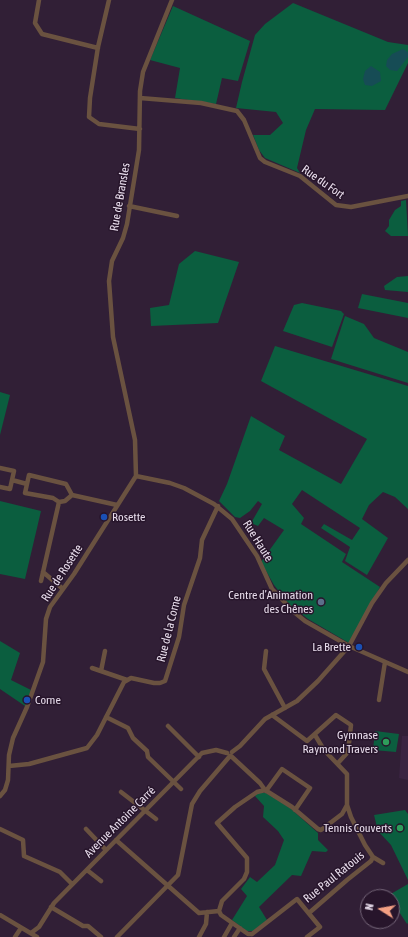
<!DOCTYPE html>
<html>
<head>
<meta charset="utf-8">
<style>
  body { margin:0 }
  #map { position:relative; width:408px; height:937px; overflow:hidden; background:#311f36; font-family:"Asap Condensed",sans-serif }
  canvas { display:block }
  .north { position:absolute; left:360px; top:889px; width:40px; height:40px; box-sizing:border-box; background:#27152b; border:1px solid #746578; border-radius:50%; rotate:281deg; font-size:11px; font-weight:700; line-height:16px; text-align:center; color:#e7dceb }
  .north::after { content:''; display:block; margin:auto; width:14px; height:18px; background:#f39f83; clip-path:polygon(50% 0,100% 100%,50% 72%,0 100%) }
</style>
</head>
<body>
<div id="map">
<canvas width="408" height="937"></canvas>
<div class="north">N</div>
</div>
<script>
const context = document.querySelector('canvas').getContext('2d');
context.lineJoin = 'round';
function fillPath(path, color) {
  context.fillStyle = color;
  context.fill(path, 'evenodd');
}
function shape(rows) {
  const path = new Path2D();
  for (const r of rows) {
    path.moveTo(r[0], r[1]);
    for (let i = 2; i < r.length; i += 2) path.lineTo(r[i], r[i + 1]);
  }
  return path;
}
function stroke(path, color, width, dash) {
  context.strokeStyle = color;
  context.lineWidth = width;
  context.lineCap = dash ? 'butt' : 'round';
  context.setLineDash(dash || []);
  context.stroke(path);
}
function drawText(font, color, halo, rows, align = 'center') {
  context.font = font + ' "Asap Condensed",sans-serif';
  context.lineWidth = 3;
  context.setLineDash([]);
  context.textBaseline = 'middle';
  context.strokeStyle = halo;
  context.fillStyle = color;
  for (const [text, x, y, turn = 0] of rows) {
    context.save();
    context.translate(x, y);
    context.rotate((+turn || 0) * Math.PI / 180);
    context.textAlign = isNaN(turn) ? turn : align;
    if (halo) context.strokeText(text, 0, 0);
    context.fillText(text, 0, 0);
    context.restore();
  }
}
fillPath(shape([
  [402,736,408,736,408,780,399,778]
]), '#3a2441');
fillPath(shape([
  [293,3,388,42,408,45,408,63,385,110,315,109,306,130,297,168,300,173,265,158,259,150,253,135,270,135,283,123,276,112,236,108,242,82,255,35,265,24],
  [173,6,250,41,238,81,222,78,216,104,175,98,180,68,150,60],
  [406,200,408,236,391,236,385,231,389,226,389,220,395,210,401,206,401,201],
  [195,251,239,262,218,323,151,326,150,308,169,305,179,264],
  [408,276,408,292,385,290,384,286,397,277],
  [362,294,408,303,408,318,358,308],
  [302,303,341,311,344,314,332,347,283,331,294,305],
  [345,316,364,324,374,338,408,352,408,383,331,359],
  [275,346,408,386,408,509,395,497,383,492,369,505,362,519,388,538,367,575,345,561,350,547,321,528,324,524,352,540,360,528,302,490,292,504,304,518,301,524,346,554,342,562,380,587,349,643,308,619,289,604,274,585,261,562,284,530,264,518,258,526,251,523,262,504,258,501,250,511,240,518,235,517,219,501,227,484,251,416,285,436,279,450,341,484,367,439,261,381],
  [0,392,10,395,0,435],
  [0,501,41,511,25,579,0,574],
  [0,641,20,653,11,680,31,690,25,706,0,689],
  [375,731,399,734,396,752,373,750],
  [258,793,266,793,290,808,318,833,318,840,328,850,326,852,312,851,301,876,292,875,259,907,267,920,253,931,247,931,232,920,247,896,241,889,250,877,257,882,275,865,284,840,278,831,263,817,264,806,255,796],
  [405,810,408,814,408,880,391,845,378,831,374,815],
  [408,884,408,923,407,924,392,901,392,897,389,895]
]), '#0b5e3f');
fillPath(shape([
  [403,49,408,52,408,57,397,71,390,70,386,66,387,60,392,54],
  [371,66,380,72,381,81,372,86,365,85,363,79,365,71]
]), '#164c55');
stroke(shape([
  [39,0,35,23,42,34,98,48],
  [109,0,98,47,90,98,89,117,99,124,140,129],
  [140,98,201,103,237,111,244,120,260,158,265,162,300,176,336,205,351,207,408,196],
  [129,206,177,216],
  [0,468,14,471,10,489,0,487],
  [29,475,66,484,72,495,65,501,59,502,53,498,25,493,29,475],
  [136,476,135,440,113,337,109,281,112,261,123,238,127,224,139,150,140,91,143,72,172,0],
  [136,476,170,483,184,488,214,504,232,519,257,556,272,589,294,612,305,621,349,646,408,672],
  [12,480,27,484],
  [72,495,117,505],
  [43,572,63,589],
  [41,581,59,502],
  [266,651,264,669,285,708],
  [92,668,127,680],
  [101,671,105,651],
  [379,700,385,662],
  [272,715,307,741,336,715,351,725,348,752,338,763],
  [106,717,128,728,133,738,147,751,148,757,181,789],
  [168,726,199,757],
  [232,752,240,746,265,719,297,701,318,681,349,646,372,603,386,583,408,560],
  [231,756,260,783,265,790,292,807,318,829,321,830,342,814,347,805],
  [9,766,29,764,87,748,97,735,124,682,131,678,154,683,160,683,165,681,179,637,184,605,200,558,202,540,218,506],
  [266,791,282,769,310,788,295,810],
  [121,792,156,819],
  [0,796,5,790,8,780,9,755,13,738,27,707,43,662,46,619,50,607,74,574,136,476],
  [0,829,23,840,24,856,60,872,72,884],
  [86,829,106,850],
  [116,840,199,913,219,911],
  [373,857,383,863],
  [87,870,101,881],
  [51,907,83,926,88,926,101,937],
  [309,913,347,880,371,861,373,857,365,845,351,817,347,805,347,774,324,750,315,735],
  [0,915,37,937],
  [31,933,39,927,54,903,202,753,216,750,227,753],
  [252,934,248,934,221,915,219,911,222,901,244,879,247,872,247,858,217,823,235,807,257,792,265,790],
  [252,934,297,899,320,927,307,937],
  [15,937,21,928],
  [117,937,178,875,192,804,200,791,230,756],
  [199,937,206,924,207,912],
  [224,937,232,923],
  [234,937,240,928]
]), '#6a5240', 4.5);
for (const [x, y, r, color] of [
  [104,517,4,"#1a4fb4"],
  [321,602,4,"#5c6f8a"],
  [359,647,4,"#1a4fb4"],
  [27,700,4,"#1a4fb4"],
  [386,742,4,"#2e9e5b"],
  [400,828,4,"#2e9e5b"]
]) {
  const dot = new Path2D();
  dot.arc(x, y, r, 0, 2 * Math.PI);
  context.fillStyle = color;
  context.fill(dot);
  stroke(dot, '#27152b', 1.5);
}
drawText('12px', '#e7dceb', '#27152b', [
  ["Rue du Fort",323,182,35],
  ["Rue de Bransles",120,197,-80],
  ["Rue Haute",258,541,58],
  ["Rue de Rosette",62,573,-57],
  ["Rue de la Corne",169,629,-76],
  ["Avenue Antoine Carré",120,822,-45],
  ["Rue Paul Ratouis",334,877,-39]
]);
drawText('12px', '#e7dceb', '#27152b', [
  ["Rosette",112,517,"left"],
  ["Centre d’Animation",313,595],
  ["des Chênes",313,609],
  ["La Brette",351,647],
  ["Corne",35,700,"left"],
  ["Gymnase",378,735],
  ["Raymond Travers",378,749],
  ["Tennis Couverts",392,828]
], 'right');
</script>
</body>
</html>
